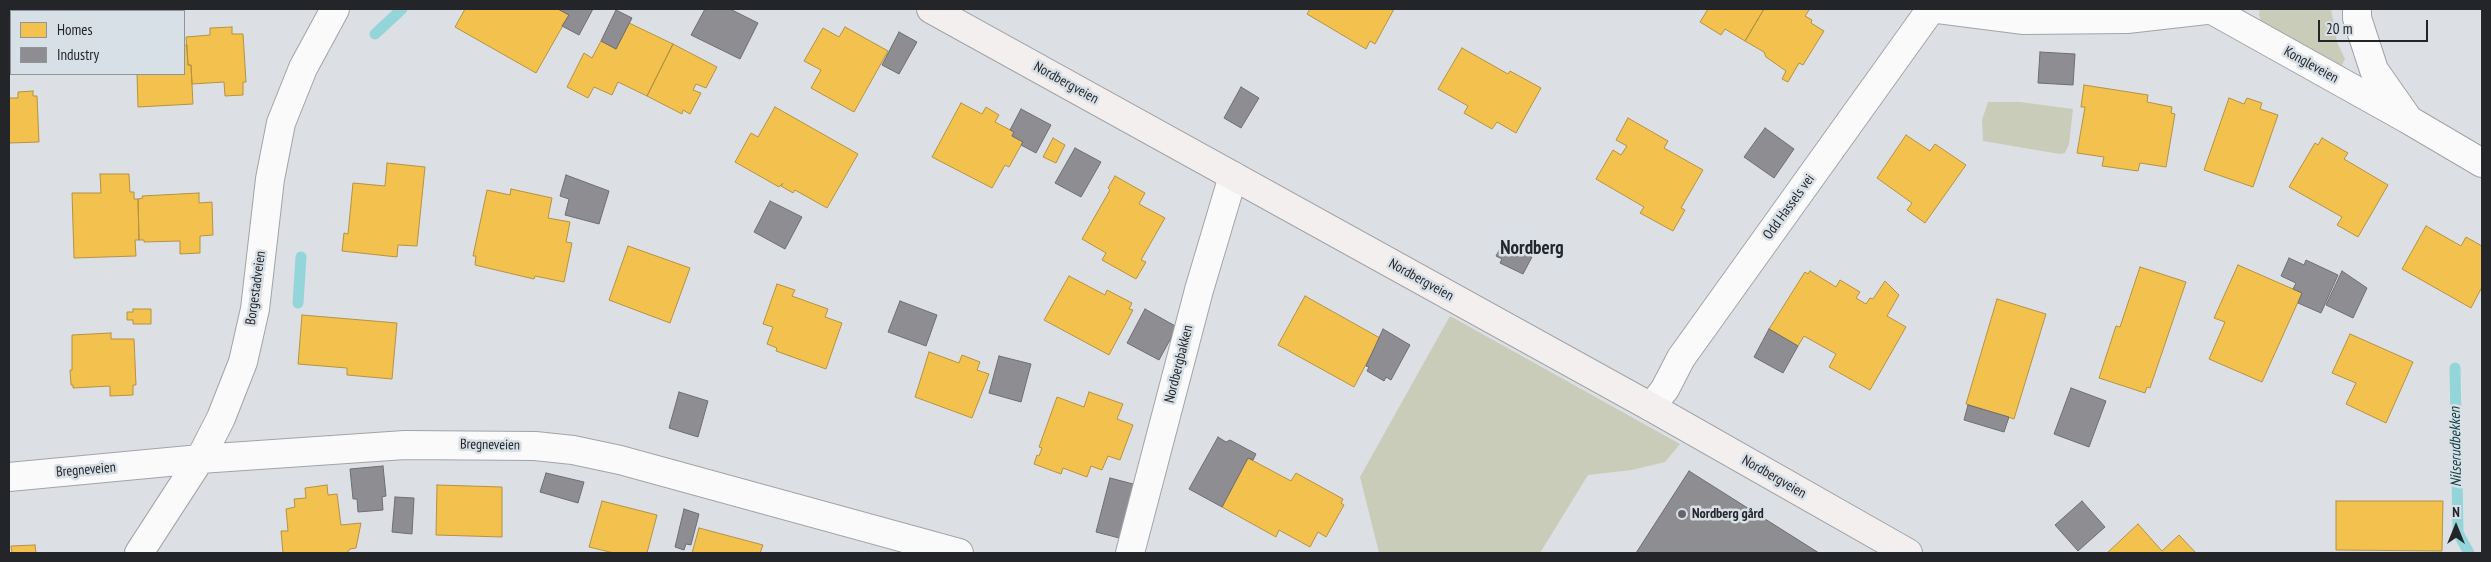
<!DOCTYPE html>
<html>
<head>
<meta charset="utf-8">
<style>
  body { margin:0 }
  #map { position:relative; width:2491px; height:562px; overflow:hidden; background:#dce0e4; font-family:"PT Sans Narrow",sans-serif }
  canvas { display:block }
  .frame { position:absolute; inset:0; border:10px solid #232528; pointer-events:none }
  .legend { position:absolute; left:10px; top:10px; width:175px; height:65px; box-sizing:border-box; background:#d8e0e7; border:1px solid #90959b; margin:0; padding:6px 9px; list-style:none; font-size:15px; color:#232528 }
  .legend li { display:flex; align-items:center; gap:10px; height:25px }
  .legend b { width:25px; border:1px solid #90959b }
  .north { position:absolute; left:2431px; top:502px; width:50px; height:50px; -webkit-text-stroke:4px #d8e0e7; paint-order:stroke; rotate:0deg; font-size:14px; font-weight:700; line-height:20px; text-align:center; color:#232528 }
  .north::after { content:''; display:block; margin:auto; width:18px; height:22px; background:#232528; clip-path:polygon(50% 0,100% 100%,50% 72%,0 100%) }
  .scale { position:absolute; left:2318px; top:20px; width:110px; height:22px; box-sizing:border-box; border:2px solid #232528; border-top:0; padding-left:6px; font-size:15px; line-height:18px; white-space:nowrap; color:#232528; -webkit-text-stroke:4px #d8e0e7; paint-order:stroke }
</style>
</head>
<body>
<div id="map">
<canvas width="2491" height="562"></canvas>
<div class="frame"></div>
<ul class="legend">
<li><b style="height:14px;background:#f2c14e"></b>Homes</li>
<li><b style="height:14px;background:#8d8d92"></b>Industry</li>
</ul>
<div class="north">N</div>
<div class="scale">20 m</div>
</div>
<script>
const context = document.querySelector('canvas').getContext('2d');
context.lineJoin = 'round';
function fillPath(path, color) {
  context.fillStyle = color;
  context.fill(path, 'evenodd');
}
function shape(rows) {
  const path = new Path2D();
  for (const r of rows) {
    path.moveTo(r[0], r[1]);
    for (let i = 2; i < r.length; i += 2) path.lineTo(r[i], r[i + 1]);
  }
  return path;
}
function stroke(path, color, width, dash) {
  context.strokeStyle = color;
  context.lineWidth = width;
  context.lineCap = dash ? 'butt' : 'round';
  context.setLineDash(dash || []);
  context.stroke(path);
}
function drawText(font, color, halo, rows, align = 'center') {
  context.font = font + ' "PT Sans Narrow",sans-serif';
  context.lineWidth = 5;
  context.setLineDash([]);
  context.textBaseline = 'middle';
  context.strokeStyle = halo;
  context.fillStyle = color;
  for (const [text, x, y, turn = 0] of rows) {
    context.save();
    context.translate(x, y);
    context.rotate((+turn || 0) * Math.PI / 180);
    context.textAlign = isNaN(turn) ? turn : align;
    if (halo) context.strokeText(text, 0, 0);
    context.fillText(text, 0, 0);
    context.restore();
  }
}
fillPath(shape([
  [2260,9,2331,9,2337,42,2345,59,2341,67,2262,26,2259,14],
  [1988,102,2020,102,2073,109,2069,144,2065,153,2060,154,1983,141,1982,120],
  [1450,316,1680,444,1665,462,1632,470,1588,475,1540,553,1379,553,1360,477]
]), '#c9ccb8');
const homes = shape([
  [465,9,558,9,569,15,536,73,455,27,465,9],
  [1310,9,1394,9,1375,44,1370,41,1366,49,1307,14,1310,9],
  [1708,9,1764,9,1745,41,1725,29,1721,35,1700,22,1708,9],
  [1764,9,1807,9,1809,10,1805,16,1812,20,1811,23,1824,31,1803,65,1799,63,1788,82,1782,79,1786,71,1766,57,1764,52,1745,41,1764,9],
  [629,23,673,44,647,96,618,82,612,95,594,87,588,98,567,87,584,53,592,58,601,41,616,49,629,23],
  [232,27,232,34,243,34,246,82,243,82,243,95,225,96,224,82,192,84,191,65,188,65,186,37,210,35,210,28,232,27],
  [845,27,888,51,854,112,811,88,821,70,804,61,823,28,839,37,845,27],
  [673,44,717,67,706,88,696,84,693,90,701,93,690,114,683,110,682,114,647,96,673,44],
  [184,45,187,45,188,65,191,65,193,104,138,107,137,74,184,74,184,45],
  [1462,48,1508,74,1510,71,1541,88,1516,133,1497,122,1492,129,1464,113,1468,106,1438,89,1462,48],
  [2084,85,2148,95,2147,102,2172,107,2171,113,2175,114,2166,167,2140,163,2138,171,2102,166,2104,157,2077,153,2085,107,2081,107,2084,85],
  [33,91,33,96,37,96,39,142,9,143,9,98,18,98,18,92,33,91],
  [2229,98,2244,104,2247,98,2262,103,2260,109,2278,115,2253,187,2204,170,2229,98],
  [961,103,982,114,986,107,999,115,995,122,1014,132,1012,136,1023,142,1009,167,1005,165,992,188,932,157,961,103],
  [775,107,858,154,827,208,795,190,793,193,781,186,783,183,779,187,735,162,751,133,758,137,775,107],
  [1628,118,1668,141,1664,148,1703,170,1681,208,1685,210,1673,231,1640,213,1644,207,1596,179,1613,150,1621,155,1627,146,1616,140,1628,118],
  [1906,135,1930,151,1935,144,1966,165,1925,223,1907,210,1912,203,1877,178,1906,135],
  [1053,138,1065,145,1056,163,1043,157,1053,138],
  [2322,138,2348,153,2344,159,2388,185,2358,237,2337,225,2342,217,2289,187,2315,143,2318,145,2322,138],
  [387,163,425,167,417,246,398,245,397,257,342,251,344,233,348,234,353,183,385,186,387,163],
  [100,174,129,174,130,192,134,192,134,199,138,199,139,240,135,240,136,256,74,258,72,193,101,193,100,174],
  [1115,176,1145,193,1139,204,1165,218,1141,260,1146,262,1136,279,1102,260,1106,253,1082,239,1110,190,1108,188,1115,176],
  [511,189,552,198,548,218,570,222,566,242,572,243,564,282,535,276,534,279,475,265,476,256,473,256,487,190,510,195,511,189],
  [199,193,199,203,212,202,213,235,200,236,200,253,180,254,180,241,144,242,144,240,139,240,138,199,143,198,142,196,199,193],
  [2426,226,2461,246,2466,237,2482,246,2482,287,2471,308,2402,269,2426,226],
  [628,246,690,268,670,323,609,300,628,246],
  [2238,265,2302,293,2262,382,2209,359,2225,322,2214,318,2238,265],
  [2140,267,2186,282,2150,388,2147,387,2145,393,2099,378,2116,326,2120,327,2140,267],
  [1810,271,1836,287,1840,280,1860,292,1856,298,1866,304,1870,298,1873,299,1885,281,1899,295,1887,316,1906,327,1870,390,1829,367,1836,354,1804,336,1798,346,1769,329,1805,272,1808,274,1810,271],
  [1069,276,1105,295,1107,290,1132,303,1129,309,1133,310,1109,355,1044,320,1069,276],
  [777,284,795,290,792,296,828,309,825,317,842,323,826,369,776,351,777,348,767,344,773,327,763,324,777,284],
  [1305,296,1380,338,1354,387,1278,345,1305,296],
  [1997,299,2046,314,2014,419,1966,404,1997,299],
  [133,309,151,309,151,324,133,324,133,320,127,320,127,312,133,312,133,309],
  [302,315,397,323,392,379,347,375,347,368,298,364,302,315],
  [111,333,111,339,134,339,136,385,133,385,133,395,110,396,110,386,73,388,73,385,71,385,70,370,72,370,72,335,111,333],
  [2350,334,2413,362,2386,423,2346,404,2356,383,2332,373,2350,334],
  [929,352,959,363,962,355,980,362,977,370,989,374,972,418,915,397,929,352],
  [1089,392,1123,404,1117,419,1133,425,1120,460,1108,456,1102,470,1091,466,1087,477,1063,468,1061,474,1034,464,1037,455,1039,456,1042,448,1039,447,1057,397,1084,407,1089,392],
  [1248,458,1291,481,1296,473,1343,499,1341,503,1344,505,1326,537,1318,532,1310,547,1279,530,1276,537,1222,507,1248,458],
  [327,485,328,495,337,494,341,525,361,523,356,548,350,549,347,553,283,553,281,531,288,531,286,509,295,507,294,499,306,498,305,488,327,485],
  [437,485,502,487,502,537,436,535,437,485],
  [602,501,657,515,647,553,614,553,589,547,602,501],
  [2336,501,2443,501,2442,551,2336,550,2336,501],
  [2138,524,2162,551,2179,535,2196,553,2107,553,2138,524],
  [699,528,763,545,760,553,692,553,699,528],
  [35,545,36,553,12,553,11,546,35,545]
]);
fillPath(homes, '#f2c14e');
stroke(homes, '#b49243', 1);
const industry = shape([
  [558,9,593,9,579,35,562,26,569,15,558,9],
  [705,9,730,9,758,23,740,59,691,35,705,9],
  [616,10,632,18,616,49,601,41,616,10],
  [899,32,917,42,899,74,882,65,899,32],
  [2040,52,2075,54,2073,85,2038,83,2040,52],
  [1241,87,1259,98,1241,128,1224,118,1241,87],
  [1021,109,1051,125,1036,153,1021,145,1023,142,1012,136,1014,132,1010,130,1021,109],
  [1765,128,1794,149,1774,178,1744,157,1765,128],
  [1075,148,1101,162,1081,197,1055,183,1075,148],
  [566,175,609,191,599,224,565,215,569,199,560,196,566,175],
  [770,201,802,217,785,249,754,232,770,201],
  [1502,245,1532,257,1523,274,1500,263,1502,259,1496,256,1502,245],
  [2289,258,2304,265,2306,260,2338,275,2321,313,2298,303,2302,293,2293,289,2296,283,2281,276,2289,258],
  [2342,271,2367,288,2353,318,2326,305,2342,271],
  [900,301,937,315,926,346,888,332,900,301],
  [1145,309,1177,327,1159,360,1127,343,1145,309],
  [1383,329,1410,345,1391,380,1386,377,1384,381,1367,371,1369,367,1366,366,1383,329],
  [1769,329,1798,346,1783,373,1754,357,1769,329],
  [999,356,1031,364,1021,402,989,393,999,356],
  [2071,388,2106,401,2089,447,2054,434,2071,388],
  [679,392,708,401,698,437,669,428,679,392],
  [1968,405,2009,417,2004,432,1964,420,1968,405],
  [1218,437,1226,442,1230,440,1256,454,1253,460,1248,458,1222,507,1189,489,1218,437],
  [383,466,386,496,382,497,383,510,358,512,357,499,353,499,350,469,383,466],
  [1689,471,1819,553,1636,553,1689,471],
  [546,473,584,482,578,503,540,492,546,473],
  [1110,478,1137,485,1123,539,1096,532,1110,478],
  [395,497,414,498,412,534,392,532,395,497],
  [2082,501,2105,527,2078,551,2055,525,2082,501],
  [684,509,699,514,691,545,686,544,684,550,675,547,684,509]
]);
fillPath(industry, '#8d8d92');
stroke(industry, '#6d6e72', 1);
stroke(shape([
  [375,34,402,9],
  [298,303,301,257],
  [2455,368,2458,533,2469,553]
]), '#94d5da', 11);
const street = shape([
  [1938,9,2024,20,2127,19,2215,9],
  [2357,9,2357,18,2374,70,2409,120,2482,163],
  [2212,10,2409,120],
  [1651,407,1665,389,1681,358,1931,9],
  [9,477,200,459,405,445,535,446,573,450,620,460,959,553],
  [139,553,200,459,221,418,243,362,255,309,270,179,281,123,303,68,335,9],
  [1130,553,1199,290,1233,176]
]);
const secondary = shape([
  [931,9,1651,407,1908,553]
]);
stroke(street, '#a1a4a7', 30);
stroke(secondary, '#a1a4a7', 30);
stroke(street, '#fafafb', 28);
stroke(secondary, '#f3efee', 28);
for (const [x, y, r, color] of [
  [1682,514,5,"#64666a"]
]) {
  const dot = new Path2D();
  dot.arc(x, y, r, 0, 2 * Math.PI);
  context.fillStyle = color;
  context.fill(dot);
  stroke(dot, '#d8e0e7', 2);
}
drawText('14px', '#232528', '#d8e0e7', [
  ["Kongleveien",2311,65,29],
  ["Nordbergveien",1066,83,29],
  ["Odd Hassels vei",1789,207,-54],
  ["Nordbergveien",1421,280,29],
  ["Borgestadveien",256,288,-82],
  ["Nordbergbakken",1179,364,-76],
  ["Bregneveien",490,445,1],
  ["Bregneveien",86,470,-5],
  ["Nordbergveien",1774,477,30]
]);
drawText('bold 14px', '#232528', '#d8e0e7', [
  ["Nordberg gård",1692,514]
], 'left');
drawText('italic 15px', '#0c393b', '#d8e0e7', [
  ["Nilserudbekken",2456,447,-91]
]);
drawText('bold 19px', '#232528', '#d8e0e7', [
  ["Nordberg",1532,249]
]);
</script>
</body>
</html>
